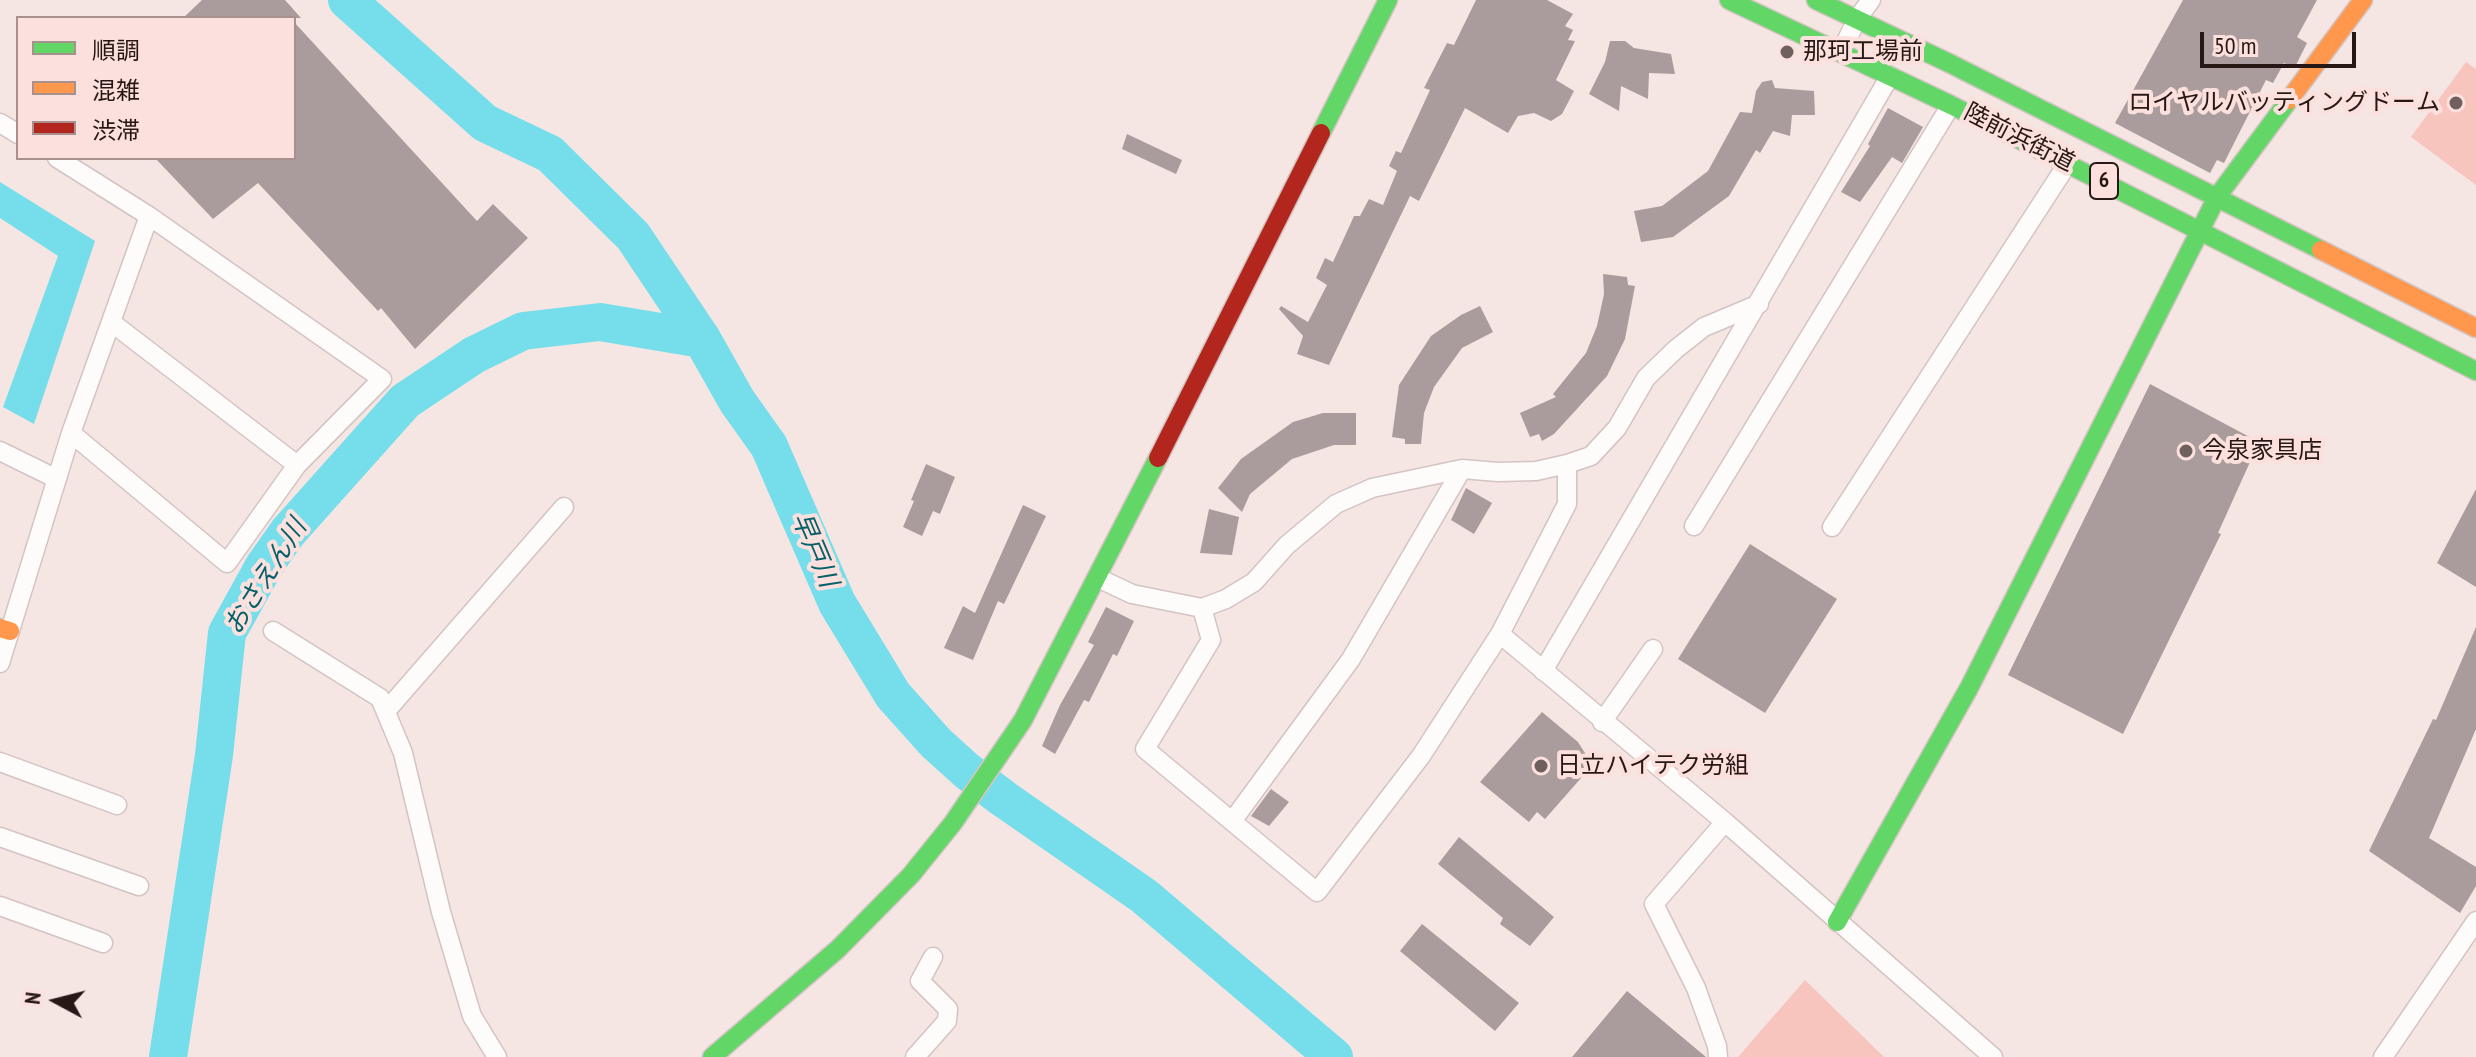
<!DOCTYPE html>
<html>
<head>
<meta charset="utf-8">
<style>
  body { margin:0 }
  #map { position:relative; width:2476px; height:1057px; overflow:hidden; background:#f5e6e4; font-family:"PT Sans Narrow","Noto Sans JP",sans-serif }
  canvas { display:block }
  .legend { position:absolute; left:16px; top:16px; width:280px; height:144px; box-sizing:border-box; background:#fce0dd; border:2px solid #a7908d; margin:0; padding:10px 14px; list-style:none; font-size:24px; color:#271816 }
  .legend li { display:flex; align-items:center; gap:16px; height:40px }
  .legend b { width:40px; border:2px solid #a7908d }
  .north { position:absolute; left:16px; top:961px; width:80px; height:80px; -webkit-text-stroke:6px #fce0dd; paint-order:stroke; rotate:277deg; font-size:22px; font-weight:700; line-height:32px; text-align:center; color:#271816 }
  .north::after { content:''; display:block; margin:auto; width:28px; height:36px; background:#271816; clip-path:polygon(50% 0,100% 100%,50% 72%,0 100%) }
  .scale { position:absolute; left:2200px; top:32px; width:156px; height:36px; box-sizing:border-box; border:4px solid #271816; border-top:0; padding-left:10px; font-size:24px; line-height:28px; white-space:nowrap; color:#271816; -webkit-text-stroke:6px #fce0dd; paint-order:stroke }
</style>
</head>
<body>
<div id="map">
<canvas width="2476" height="1057"></canvas>
<ul class="legend">
<li><b style="height:10px;background:#63d668"></b>順調</li>
<li><b style="height:10px;background:#ff974d"></b>混雑</li>
<li><b style="height:10px;background:#b3261e"></b>渋滞</li>
</ul>
<div class="north">N</div>
<div class="scale">50 m</div>
</div>
<script>
const context = document.querySelector('canvas').getContext('2d');
context.lineJoin = 'round';
function fillPath(path, color) {
  context.fillStyle = color;
  context.fill(path, 'evenodd');
}
function shape(rows) {
  const path = new Path2D();
  for (const r of rows) {
    path.moveTo(r[0], r[1]);
    for (let i = 2; i < r.length; i += 2) path.lineTo(r[i], r[i + 1]);
  }
  return path;
}
function stroke(path, color, width, dash) {
  context.strokeStyle = color;
  context.lineWidth = width;
  context.lineCap = dash ? 'butt' : 'round';
  context.setLineDash(dash || []);
  context.stroke(path);
}
function drawText(font, color, halo, rows, align = 'center') {
  context.font = font + ' "PT Sans Narrow","Noto Sans JP",sans-serif';
  context.lineWidth = 8;
  context.setLineDash([]);
  context.textBaseline = 'middle';
  context.strokeStyle = halo;
  context.fillStyle = color;
  for (const [text, x, y, turn = 0] of rows) {
    context.save();
    context.translate(x, y);
    context.rotate((+turn || 0) * Math.PI / 180);
    context.textAlign = isNaN(turn) ? turn : align;
    if (halo) context.strokeText(text, 0, 0);
    context.fillText(text, 0, 0);
    context.restore();
  }
}
fillPath(shape([
  [2466,62,2476,69,2476,185,2411,137],
  [1805,980,1884,1057,1738,1057]
]), '#f7c4be');
fillPath(shape([
  [0,182,95,241,34,424,3,407,58,256,0,218]
]), '#76deea');
stroke(shape([
  [347,0,485,123,550,154,633,236,702,339,737,401,769,446,837,603,893,695,936,743,967,771,1004,799,1144,896,1334,1057],
  [168,1057,214,755,227,633,264,566,288,532,405,401,474,355,523,331,600,322,702,339]
]), '#76deea', 38);
fillPath(shape([
  [202,0,285,0,301,18,183,18],
  [1476,0,1547,0,1573,14,1565,26,1573,30,1568,40,1575,41,1556,80,1574,91,1562,114,1551,121,1534,113,1518,116,1508,133,1465,108,1419,201,1410,196,1329,365,1297,354,1303,336,1279,309,1281,306,1308,322,1327,285,1316,278,1325,258,1333,262,1354,216,1360,216,1369,199,1383,205,1397,171,1389,166,1396,151,1401,153,1430,90,1424,88,1447,43,1454,45],
  [2183,0,2317,0,2297,37,2307,43,2296,65,2294,68,2284,63,2273,83,2266,80,2224,163,2217,160,2210,173,2115,123],
  [294,22,477,221,493,204,528,238,415,349,381,308,378,311,258,183,213,219,155,158,294,158],
  [1610,41,1625,41,1634,48,1671,54,1675,74,1649,73,1648,99,1621,86,1619,111,1589,94,1605,62],
  [1772,80,1775,88,1814,91,1815,115,1792,115,1790,136,1773,131,1760,153,1756,150,1729,196,1673,237,1641,242,1634,211,1662,206,1708,171,1740,112,1752,113,1756,91,1762,82],
  [1888,108,1923,127,1902,163,1892,157,1860,202,1841,192,1870,146,1868,144],
  [1127,134,1182,160,1176,174,1122,149],
  [1603,274,1627,277,1628,285,1635,286,1625,339,1607,376,1554,434,1542,441,1539,434,1530,437,1520,413,1556,397,1553,394,1586,353,1597,326,1604,294],
  [1480,306,1493,332,1462,348,1434,387,1424,413,1421,444,1405,444,1405,439,1392,437,1399,385,1431,336,1461,315],
  [2150,384,2259,442,2218,533,2221,534,2123,734,2008,675],
  [1323,413,1356,413,1356,445,1334,445,1292,459,1250,494,1242,512,1218,488,1241,459,1293,422],
  [926,464,955,477,940,514,933,511,922,536,903,527,914,501,911,500],
  [1466,488,1492,503,1474,534,1451,520],
  [2476,489,2476,587,2437,563],
  [1023,505,1046,516,1004,604,998,601,973,660,944,648,963,606,975,613],
  [1209,509,1239,517,1232,555,1200,553],
  [1750,544,1837,599,1765,713,1678,659],
  [1106,607,1134,621,1117,656,1113,654,1089,702,1084,700,1055,754,1042,746,1060,705,1094,645,1088,642],
  [2476,627,2476,729,2429,838,2476,867,2476,886,2460,913,2369,851,2433,719,2436,720],
  [1542,712,1578,742,1588,758,1584,763,1589,769,1545,819,1537,812,1529,822,1480,782],
  [1271,789,1289,802,1269,826,1251,816],
  [1459,837,1554,917,1530,946,1500,924,1503,918,1438,864],
  [1422,924,1519,1003,1495,1031,1400,951],
  [1627,991,1706,1057,1572,1057]
]), '#aa9c9c');
const street = shape([
  [1841,52,1857,19,1871,0],
  [0,123,18,134],
  [57,158,149,216,382,379,297,465,227,563,71,433],
  [111,322,297,465],
  [0,451,57,479],
  [1694,526,1951,105],
  [1832,527,2068,163],
  [1098,578,1132,594,1202,608,1226,599,1254,582,1287,545,1336,504,1372,488,1462,469,1498,472,1536,471,1567,464,1591,456,1617,428,1646,378,1676,349,1704,327,1759,304],
  [1202,608,1211,640,1145,749,1317,892,1421,756,1500,634,1567,504,1567,464],
  [273,631,380,698,403,753,441,912,472,1016,497,1057],
  [1500,634,1725,822,1993,1057],
  [0,663,71,433,149,216],
  [1543,671,1890,76],
  [386,711,564,507],
  [1602,722,1653,649],
  [0,762,117,805],
  [1233,820,1351,659,1462,469],
  [0,837,139,886],
  [0,906,103,943],
  [915,1057,947,1021,948,1009,920,981,933,957],
  [1718,1057,1717,1046,1696,988,1654,904,1725,822],
  [2383,1057,2476,921]
]);
const fast = shape([
  [1729,0,1951,105,2476,371],
  [1816,0,1949,63,2321,250],
  [1321,133,1388,0],
  [1837,922,1969,688,2217,197,2289,100],
  [712,1057,838,949,911,875,953,823,1023,720,1158,458]
]);
const slow = shape([
  [2289,100,2363,0],
  [2321,250,2476,328],
  [0,628,10,631]
]);
const jam = shape([
  [1158,458,1321,133]
]);
stroke(street, '#d3c4c2', 21);
stroke(fast, '#d3c4c2', 21);
stroke(slow, '#d3c4c2', 21);
stroke(jam, '#d3c4c2', 21);
stroke(street, '#fefbfb', 18);
stroke(fast, '#63d668', 18);
stroke(slow, '#ff974d', 18);
stroke(jam, '#b3261e', 18);
for (const [x, y, r, color] of [
  [1787,52,8,"#6f605e"],
  [2456,103,8,"#6f605e"],
  [2186,451,8,"#6f605e"],
  [1541,766,8,"#6f605e"]
]) {
  const dot = new Path2D();
  dot.arc(x, y, r, 0, 2 * Math.PI);
  context.fillStyle = color;
  context.fill(dot);
  stroke(dot, '#fce0dd', 3);
}
for (const [x, y, w] of [
  [2104,181,28]
]) {
  const box = new Path2D();
  box.roundRect(x - w / 2, y - 18, w, 36, 6);
  context.fillStyle = '#fce0dd';
  context.fill(box);
  stroke(box, '#271816', 2);
}
drawText('bold 22px', '#271816', null, [
  ["6",2104,181]
]);
drawText('24px', '#271816', '#fce0dd', [
  ["那珂工場前",1803,52],
  ["ロイヤルバッティングドーム",2440,103,"right"],
  ["今泉家具店",2202,451],
  ["日立ハイテク労組",1557,766]
], 'left');
drawText('24px', '#271816', '#fce0dd', [
  ["陸前浜街道",2019,138,27]
]);
drawText('italic 26px', '#046069', '#fce0dd', [
  ["早戸川",814,550,67],
  ["おさえん川",266,577,-58]
]);
</script>
</body>
</html>
